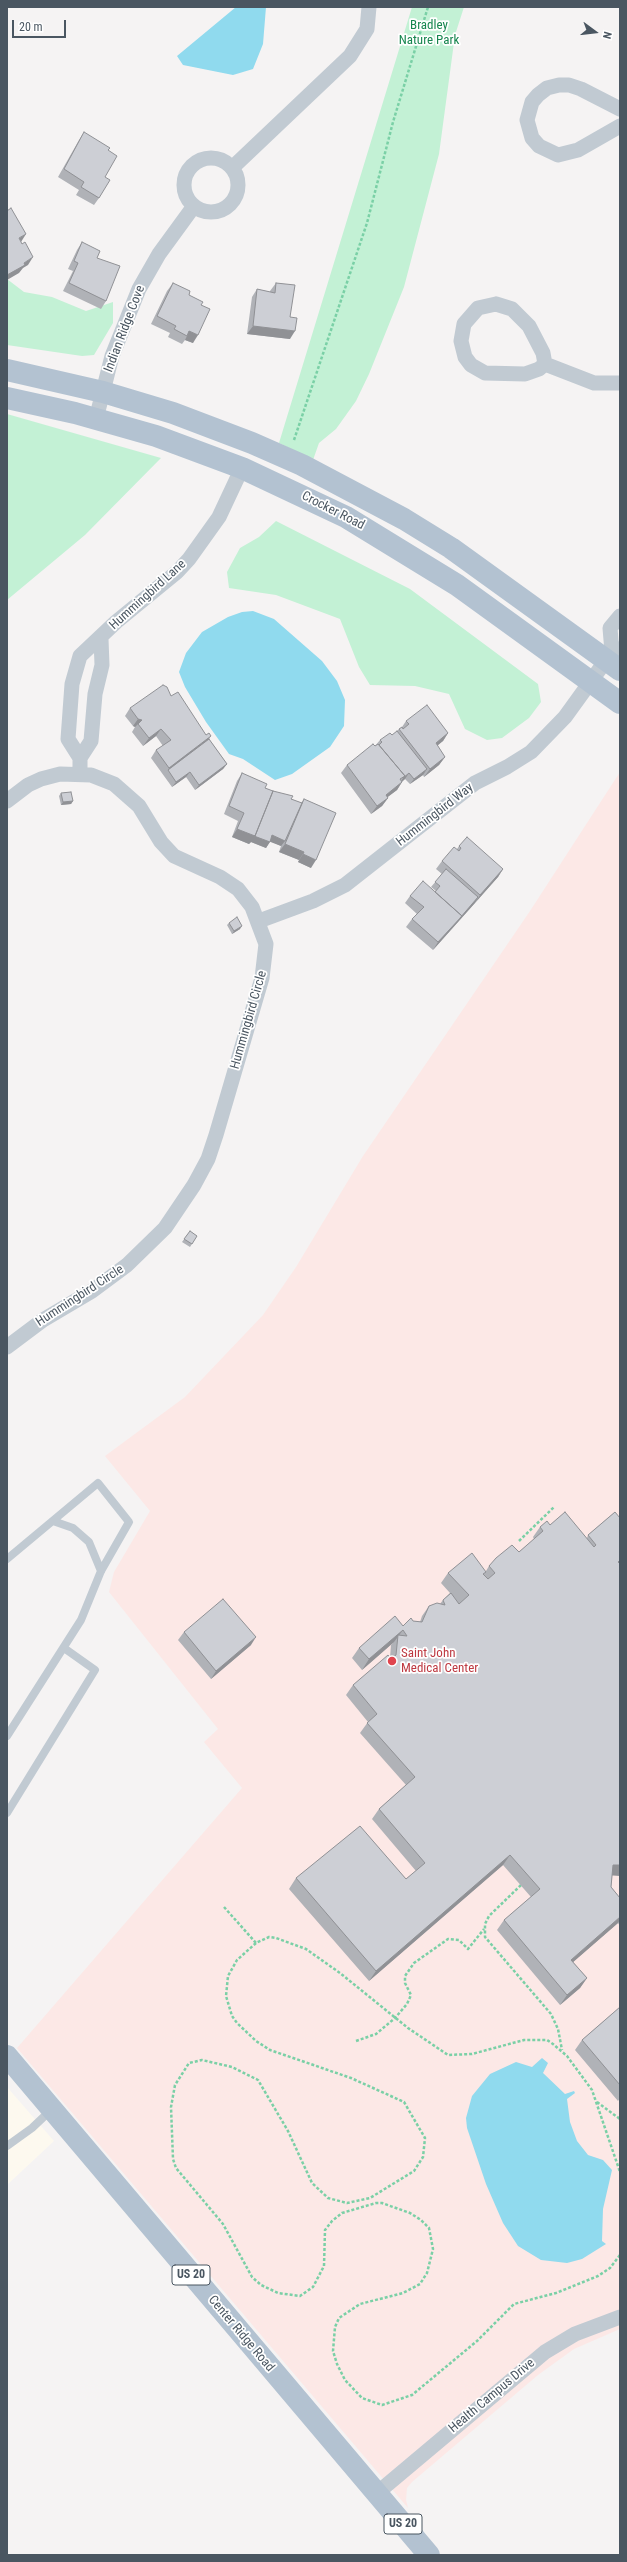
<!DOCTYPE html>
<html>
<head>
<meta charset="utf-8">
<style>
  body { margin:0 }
  #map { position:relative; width:627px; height:2562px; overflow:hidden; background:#f5f3f3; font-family:"Roboto Condensed",sans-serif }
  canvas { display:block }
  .frame { position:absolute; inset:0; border:8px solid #4a5661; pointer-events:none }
  .north { position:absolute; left:575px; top:12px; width:40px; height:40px; -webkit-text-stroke:3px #fff; paint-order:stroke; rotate:105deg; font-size:11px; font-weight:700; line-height:16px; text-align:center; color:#4a5661 }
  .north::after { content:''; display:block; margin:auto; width:14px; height:18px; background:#4a5661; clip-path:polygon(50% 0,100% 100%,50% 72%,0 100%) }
  .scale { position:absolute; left:12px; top:20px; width:54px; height:18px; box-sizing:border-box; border:2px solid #4a5661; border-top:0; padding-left:5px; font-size:12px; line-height:14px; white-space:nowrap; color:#4a5661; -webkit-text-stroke:3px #fff; paint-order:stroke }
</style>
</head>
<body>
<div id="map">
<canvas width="627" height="2562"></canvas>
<div class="frame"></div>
<div class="north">N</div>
<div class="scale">20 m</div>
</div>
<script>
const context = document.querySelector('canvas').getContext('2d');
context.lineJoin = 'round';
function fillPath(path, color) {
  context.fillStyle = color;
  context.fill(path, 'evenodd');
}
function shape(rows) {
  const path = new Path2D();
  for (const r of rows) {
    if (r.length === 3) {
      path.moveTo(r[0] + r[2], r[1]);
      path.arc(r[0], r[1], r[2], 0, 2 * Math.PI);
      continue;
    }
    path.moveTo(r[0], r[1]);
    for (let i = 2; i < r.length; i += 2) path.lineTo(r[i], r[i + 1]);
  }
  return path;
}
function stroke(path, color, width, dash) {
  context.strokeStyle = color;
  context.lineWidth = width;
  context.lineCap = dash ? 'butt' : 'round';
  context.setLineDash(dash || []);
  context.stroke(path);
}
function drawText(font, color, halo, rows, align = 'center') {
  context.font = font + ' "Roboto Condensed",sans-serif';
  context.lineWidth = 3.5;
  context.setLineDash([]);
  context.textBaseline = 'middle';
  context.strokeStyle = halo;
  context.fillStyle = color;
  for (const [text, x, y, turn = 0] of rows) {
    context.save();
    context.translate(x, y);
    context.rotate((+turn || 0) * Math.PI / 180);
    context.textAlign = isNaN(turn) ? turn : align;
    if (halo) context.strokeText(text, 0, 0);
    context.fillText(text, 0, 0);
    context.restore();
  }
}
fillPath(shape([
  [7,2087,54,2141,7,2185]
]), '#fdf9ef');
fillPath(shape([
  [620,772,620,2329,574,2349,538,2375,412,2482,407,2488,406,2500,408,2508,17,2048,242,1788,204,1742,218,1729,109,1592,114,1572,150,1511,105,1456,185,1397,263,1315,296,1267,363,1156,530,911]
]), '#fce8e6');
fillPath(shape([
  [412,7,464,7,455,35,439,154,404,287,369,374,356,401,336,429,319,443,313,460,279,443],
  [7,279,24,292,52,297,86,311,113,302,113,323,94,355,82,356,7,345],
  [7,414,161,458,85,535,7,600],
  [276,521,410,589,538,684,541,702,529,718,502,738,487,740,465,729,449,694,415,686,370,685,359,667,340,619,276,595,229,588,227,572,240,548,259,537]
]), '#c3f1d5');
fillPath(shape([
  [236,7,266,7,263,44,253,69,233,75,183,65,177,56],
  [253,611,274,619,322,661,337,681,345,700,344,726,330,747,292,774,275,780,243,759,229,754,206,722,185,687,179,672,186,653,202,632,228,617,242,612],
  [542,2058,548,2063,543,2073,565,2094,574,2091,575,2093,567,2099,570,2122,577,2141,588,2155,603,2160,612,2170,603,2209,602,2241,606,2244,582,2259,567,2263,541,2260,518,2246,503,2223,486,2184,467,2128,466,2118,472,2096,490,2074,516,2062,532,2067]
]), '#90daee');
stroke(shape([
  [294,440,367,223,393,122,428,7],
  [519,1541,554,1507],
  [521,1885,489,1916,485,1924,485,1937,551,2014,558,2029,562,2050],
  [224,1907,256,1943,269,1937,276,1938,306,1949,340,1973,408,2028,448,2055,472,2054,524,2040,547,2040,553,2044,567,2056,592,2090,620,2172],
  [256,1943,237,1960,228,1976,226,1996,232,2016,237,2023,256,2041,270,2050,351,2078,404,2102,425,2138,423,2157,414,2171,370,2198,347,2203,328,2198,312,2183,288,2131,258,2080,232,2067,202,2060,189,2063,175,2085,171,2107,173,2159,176,2168,223,2224,252,2277,261,2285,278,2293,300,2296,313,2287,324,2266,325,2230,332,2221,342,2213,376,2203,382,2203,410,2213,421,2220,429,2228,433,2249,427,2273,420,2284,403,2293,360,2304,339,2318,335,2327,333,2351,337,2364,345,2380,362,2398,382,2405,412,2395,477,2341,514,2304,556,2293,598,2276,610,2268,620,2255],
  [356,2041,376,2034,395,2018,407,2004,411,1995,405,1983,405,1976,414,1963,448,1939,459,1940,468,1949,484,1929],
  [597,2102,620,2119]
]), '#7ad0a6', 2.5, [3, 2]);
stroke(shape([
  [53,1521,73,1528,89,1542,101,1571],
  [7,1559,98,1483,129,1522,101,1571,81,1620,7,1736],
  [7,1813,95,1670,64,1648],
  [7,2146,32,2128,51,2110]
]), '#c1cad2', 8);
stroke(shape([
  [620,109,581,89,569,85,559,85,547,88,538,95,532,102,527,120,532,138,539,146,558,155,578,150,620,126],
  [211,185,27],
  [232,168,350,56,367,29,369,7],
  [496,304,512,309,529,326,543,353,545,364,539,369,525,374,485,373,471,365,465,357,461,341,464,324,478,308,496,304],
  [545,364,594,383,620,383],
  [96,419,112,356,139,289,159,254,194,206],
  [612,652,610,628,620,616],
  [80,758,91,741,95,694,102,665,101,639],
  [80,773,80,758,68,739,72,684,80,656,116,622,177,572,189,559,219,517,242,468],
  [7,801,28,785,41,779,60,774,91,775,114,784,139,806,161,842,174,856,220,877,238,889,252,907,266,944,262,978,216,1135,208,1159,194,1185,165,1228,127,1265,92,1291,43,1320,7,1347],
  [259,921,313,901,345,885,475,783,507,767,531,752,565,717,612,652,620,649],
  [376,2494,545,2352,575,2334,620,2317]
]), '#c1cad2', 15);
stroke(shape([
  [7,370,103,392,173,413,252,443,302,465,404,519,451,548,620,670],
  [7,398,75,413,156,436,242,468,346,517,457,585,620,703],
  [7,2056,429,2555]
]), '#b3c2d1', 22);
fillPath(shape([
  [84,132,105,177,99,198,94,205,76,195,79,190,58,177,79,140],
  [82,242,97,258,106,301,101,309,63,291,73,271,68,269,77,250],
  [173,283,201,305,193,343,185,340,182,344,168,337,170,333,151,324,167,291],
  [276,283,290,317,290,339,247,334,252,297,257,289,270,292,270,291],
  [171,696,209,739,227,764,223,769,195,790,186,777,172,787,151,758,156,750,163,746,156,736,143,746,132,732,135,727,133,726,125,716,130,708],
  [406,721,448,733,443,741,437,745,445,757,439,765,424,777,423,775,410,784,405,779,402,782,397,790,387,797,388,798,382,806,371,814,341,773,347,765,375,746,380,740,392,735,397,731,399,729,402,727],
  [242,773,265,788,301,803,304,799,311,868,298,862,299,860,279,852,281,846,270,841,266,848,251,842,249,844,232,837,238,821,224,814,237,781],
  [61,793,73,801,71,804,61,805,59,796],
  [459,846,503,869,498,877,433,950,406,927,412,919,417,914,405,903,410,896,435,892,436,891,431,887,442,874,436,869,442,861,457,849],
  [229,923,240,929,232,934,227,925],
  [190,1231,197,1236,190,1247,182,1242],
  [615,1512,612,1875,611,1887,620,1898,620,1926,618,1923,573,1962,587,1978,580,1988,560,2005,497,1930,504,1920,531,1897,503,1865,369,1981,289,1889,296,1878,406,1879,416,1871,372,1819,379,1809,406,1785,360,1733,368,1722,346,1695,353,1685,390,1658,391,1645,394,1642,362,1670,352,1658,359,1648,413,1621,420,1622,422,1616,429,1606,440,1604,443,1600,450,1593,441,1583,448,1573,486,1571,489,1566,519,1552,534,1539,533,1537,540,1527,550,1525,587,1538,588,1535],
  [184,1632,251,1645,211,1679,178,1640],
  [620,2007,620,2098,618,2101,575,2050,582,2040]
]), '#b0b2b7');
fillPath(shape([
  [26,234,21,242,19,238],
  [33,257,28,265,23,268,19,273,7,280,7,275,24,263],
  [253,326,295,331,290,339,247,334],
  [189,331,198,335,193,343,185,340,187,336],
  [138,719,142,720,135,727,133,726],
  [161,729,156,736,143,746,149,738],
  [448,733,443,741,431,751,436,743],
  [211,736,205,744,168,770,169,768],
  [445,757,439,765,424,777,430,769],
  [227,764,223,769,195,790,199,785],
  [427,769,423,775,410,784,414,779],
  [190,772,186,777,172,787,176,782],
  [409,773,405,779,400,783,403,778],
  [402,782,397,790,380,803,386,795],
  [388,798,382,806,371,814,377,806],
  [73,801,71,804,61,805,63,802],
  [237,829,270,842,266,848,251,842,249,844,232,837],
  [272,835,285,841,281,846,268,841],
  [285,844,304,852,299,860,279,852],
  [303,854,316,860,311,868,298,862],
  [503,869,498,877,475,903,480,895],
  [478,897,475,903,433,950,438,942],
  [242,926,240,929,232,934,234,931],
  [403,1630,394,1642,362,1670,369,1659],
  [256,1637,251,1645,211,1679,216,1671],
  [510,1855,503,1865,369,1981,376,1971],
  [613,1865,620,1865,620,1876,606,1875],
  [620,1917,620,1920,618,1923,564,1970,571,1960],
  [587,1978,580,1988,560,2005,567,1995]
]), '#909195');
const building = shape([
  [84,132,110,148,108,150,117,156,105,177,110,180,99,198,81,187,84,182,64,169,84,132],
  [11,208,26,234,19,238,22,244,25,242,33,257,24,263,25,265,7,275,7,211,11,208],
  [82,242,100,251,97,258,120,266,106,301,69,283,78,263,74,261,82,242],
  [173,283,190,291,189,295,203,302,201,305,210,309,198,335,189,331,187,336,174,329,176,326,157,316,173,283],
  [276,283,295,285,290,317,297,318,295,331,253,326,257,289,275,293,276,283],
  [163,685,167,687,171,696,178,692,206,735,209,733,211,736,169,768,156,750,171,740,161,729,149,738,138,724,142,720,138,719,130,708,163,685],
  [427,705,448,733,436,743,445,757,430,769,399,729,402,727,403,729,409,724,406,721,427,705],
  [397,731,427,769,414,779,409,773,403,778,405,776,379,745,382,742,380,740,390,733,392,735,397,731],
  [209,739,227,764,199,785,190,772,176,782,168,770,209,739],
  [373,744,375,746,378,744,405,776,400,779,402,782,386,795,388,798,377,806,347,765,373,744],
  [242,773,267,784,265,788,273,791,255,836,237,829,244,813,229,806,242,773],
  [273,791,293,796,291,799,302,803,285,841,272,835,270,842,254,836,255,836,273,791],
  [71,792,73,801,63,802,61,793,71,792],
  [304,799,336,813,316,860,303,854,304,852,285,844,304,799],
  [467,837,503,869,480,895,442,861,454,847,459,851,461,848,459,846,467,837],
  [446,869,478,897,460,918,462,916,435,892,440,886,435,882,446,869],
  [423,881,462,916,438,942,412,919,424,907,410,896,423,881],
  [237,917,242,926,234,931,229,923,237,917],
  [190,1231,197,1236,192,1244,184,1239,190,1231],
  [565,1512,594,1547,596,1545,588,1535,615,1512,620,1518,620,1560,618,1562,620,1564,620,1865,613,1865,611,1887,620,1898,620,1917,571,1960,587,1978,567,1995,504,1920,540,1889,510,1855,376,1971,296,1878,360,1826,406,1879,425,1863,379,1809,415,1777,367,1723,377,1714,353,1685,388,1655,391,1659,396,1655,398,1635,407,1636,403,1630,369,1659,359,1648,395,1616,403,1626,411,1618,413,1621,422,1622,429,1606,437,1603,445,1605,443,1600,451,1593,459,1604,469,1595,448,1573,472,1553,486,1572,483,1574,488,1579,495,1573,489,1566,496,1558,512,1545,519,1552,543,1531,540,1527,547,1521,550,1525,565,1512],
  [223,1599,256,1637,216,1671,184,1632,223,1599],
  [620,2007,620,2085,582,2040,620,2007]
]);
fillPath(building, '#cdcfd5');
stroke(building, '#909195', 1);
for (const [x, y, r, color] of [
  [392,1661,5,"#e0444e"]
]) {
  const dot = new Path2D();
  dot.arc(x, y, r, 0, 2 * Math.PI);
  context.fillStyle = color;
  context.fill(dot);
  stroke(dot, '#fff', 1.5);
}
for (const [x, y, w] of [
  [191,2275,38],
  [403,2524,38]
]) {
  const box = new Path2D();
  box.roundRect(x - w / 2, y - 10, w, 20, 3);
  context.fillStyle = '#fff';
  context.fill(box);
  stroke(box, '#4a5661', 1);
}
drawText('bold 12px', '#4a5661', null, [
  ["US 20",191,2275],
  ["US 20",403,2524]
]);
drawText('13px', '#17864f', '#fff', [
  ["Bradley",429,26],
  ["Nature Park",429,41]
]);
drawText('13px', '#4a5661', '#fff', [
  ["Indian Ridge Cove",125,329,-69],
  ["Crocker Road",333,511,27],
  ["Hummingbird Lane",148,595,-42],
  ["Hummingbird Way",435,815,-38],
  ["Hummingbird Circle",249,1020,-74],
  ["Hummingbird Circle",80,1296,-33],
  ["Center Ridge Road",241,2334,50],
  ["Health Campus Drive",492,2396,-40]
]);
drawText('13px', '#be3a42', '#fff', [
  ["Saint John",401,1654],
  ["Medical Center",401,1669]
], 'left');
</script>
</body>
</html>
